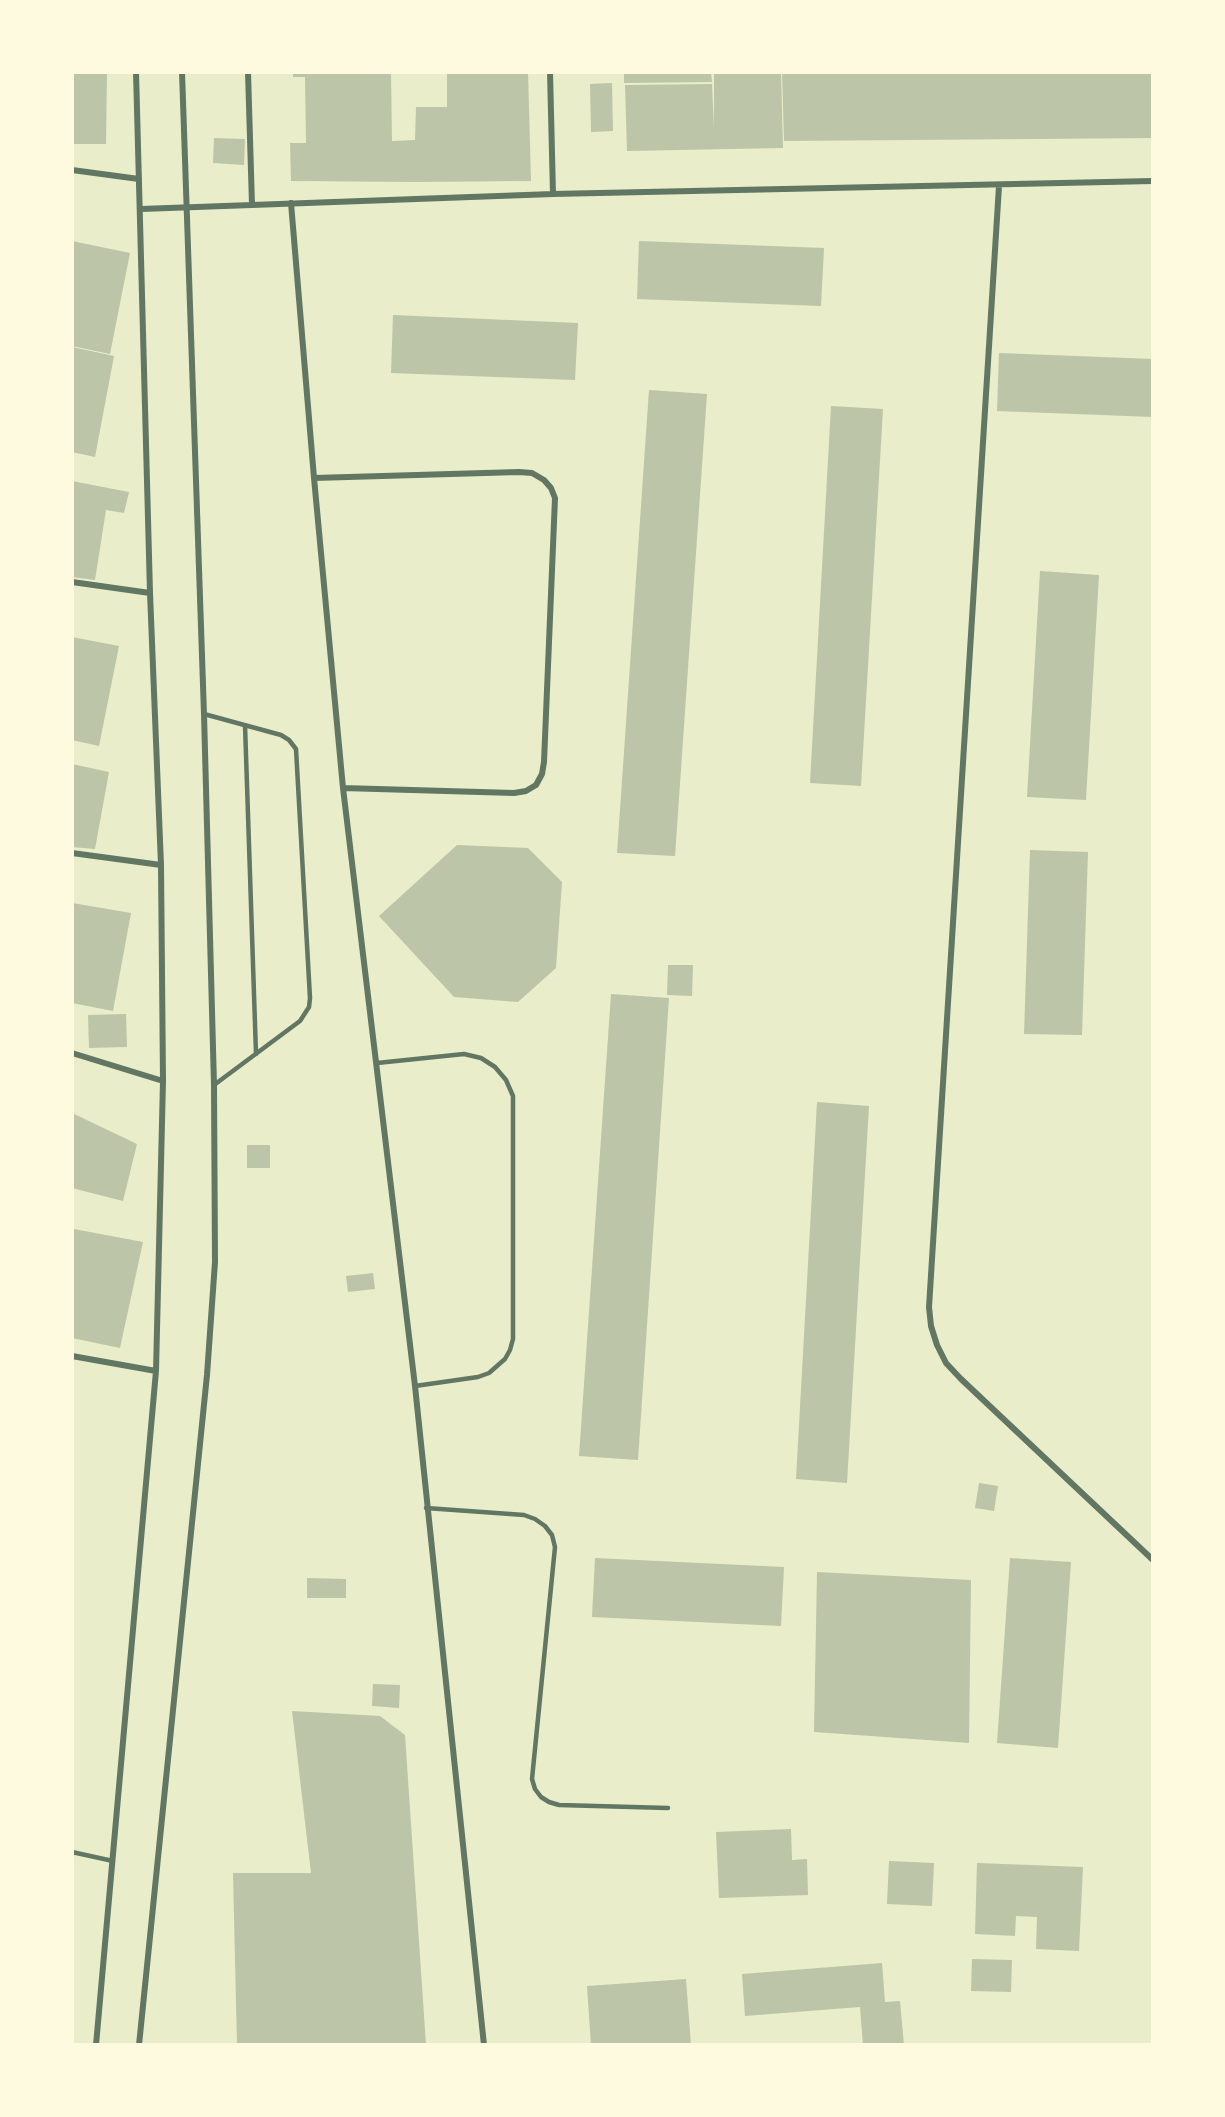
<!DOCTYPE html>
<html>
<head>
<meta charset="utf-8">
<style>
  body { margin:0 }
  #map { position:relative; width:1225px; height:2117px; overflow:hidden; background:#e9edc9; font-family:Barlow,sans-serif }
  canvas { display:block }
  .frame { position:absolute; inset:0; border:74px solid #fefae0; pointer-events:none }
</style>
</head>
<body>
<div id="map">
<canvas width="1225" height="2117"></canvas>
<div class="frame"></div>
</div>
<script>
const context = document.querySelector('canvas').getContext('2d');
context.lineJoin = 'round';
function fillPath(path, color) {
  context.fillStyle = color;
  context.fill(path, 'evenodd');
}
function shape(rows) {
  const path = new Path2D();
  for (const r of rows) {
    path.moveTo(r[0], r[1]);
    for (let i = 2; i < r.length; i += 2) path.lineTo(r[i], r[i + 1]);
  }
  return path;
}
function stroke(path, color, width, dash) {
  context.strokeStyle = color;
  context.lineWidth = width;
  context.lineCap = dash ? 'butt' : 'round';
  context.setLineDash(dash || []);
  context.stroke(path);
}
fillPath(shape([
  [72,72,107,72,106,144,72,144],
  [293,72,391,72,392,141,415,140,416,107,447,107,447,72,528,72,531,181,415,182,291,181,290,143,306,143,305,77,293,77],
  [624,72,711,72,712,82,624,83],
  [714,72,781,72,783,148,627,151,625,85,712,84,714,127],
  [782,72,1152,72,1153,138,784,141],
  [612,83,613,131,591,132,590,84],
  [214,138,245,139,244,165,213,163],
  [72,241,130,253,110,354,72,346],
  [639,241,824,248,821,306,637,299],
  [393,315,578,323,575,380,391,373],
  [72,347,114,356,95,457,72,452],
  [999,353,1153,359,1153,417,997,411],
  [649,390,707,394,675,856,617,853],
  [831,406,883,409,861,786,810,783],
  [72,481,129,492,124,513,106,510,95,580,72,577],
  [1040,571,1099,575,1086,800,1027,797],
  [72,637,119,646,99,746,72,740],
  [72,764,109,772,95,849,72,847],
  [457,845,528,848,562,882,556,968,518,1002,454,997,379,916],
  [1030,850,1088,852,1082,1035,1024,1034],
  [72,903,131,913,113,1011,72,1003],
  [668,965,693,965,692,996,667,995],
  [611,994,669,998,638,1460,579,1456],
  [126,1014,127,1047,89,1048,88,1015],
  [817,1102,869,1106,847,1483,796,1479],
  [72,1113,137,1144,123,1201,72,1188],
  [247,1145,270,1145,270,1168,247,1168],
  [74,1229,143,1242,120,1348,72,1338,72,1237],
  [373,1273,375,1289,348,1292,346,1276],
  [979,1483,998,1486,994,1511,975,1508],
  [595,1558,784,1567,781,1626,592,1617],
  [1010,1558,1071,1562,1058,1748,997,1743],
  [817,1572,971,1580,969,1743,814,1732],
  [307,1578,346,1579,346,1598,307,1598],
  [373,1684,400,1685,399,1708,372,1706],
  [292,1711,380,1716,405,1735,426,2045,237,2045,233,1873,311,1873],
  [791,1829,792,1860,807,1859,808,1895,719,1898,716,1832],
  [889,1861,934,1863,932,1906,887,1904],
  [977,1863,1083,1867,1079,1951,1036,1949,1037,1917,1016,1916,1015,1936,975,1934],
  [972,1959,1012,1960,1011,1992,971,1991],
  [882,1963,885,2002,900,2001,904,2045,863,2045,860,2007,745,2016,742,1974],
  [686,1979,691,2045,591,2045,587,1986]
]), '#bcc5a7');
stroke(shape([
  [204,714,281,735,289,740,296,749,310,998,309,1007,300,1021,214,1085],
  [245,725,256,1054],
  [377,1063,464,1054,481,1058,495,1067,506,1080,513,1096,513,1339,510,1350,505,1359,489,1373,478,1377,415,1386],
  [426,1508,524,1515,535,1519,545,1526,552,1535,555,1547,532,1779,535,1789,541,1797,549,1802,559,1805,668,1808],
  [72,1852,113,1861]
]), '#617663', 4.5);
stroke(shape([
  [248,72,252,205,553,194,1153,181],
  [550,72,553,194],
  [72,170,139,179],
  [999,186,929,1307,931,1326,937,1345,946,1363,961,1379,1153,1560],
  [291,203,314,478,343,788,415,1386,484,2045],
  [141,209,252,205],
  [314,478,519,472,532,473,544,480,551,488,555,498,544,762,542,774,536,785,526,791,514,793,343,788],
  [72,582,150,593],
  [72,853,161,865],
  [72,1053,163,1081],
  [72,1356,156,1371],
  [96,2045,156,1371,163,1081,161,865,150,593,136,72],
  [139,2045,207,1375,215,1262,214,1085,204,714,182,72]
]), '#617663', 6);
</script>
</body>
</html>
